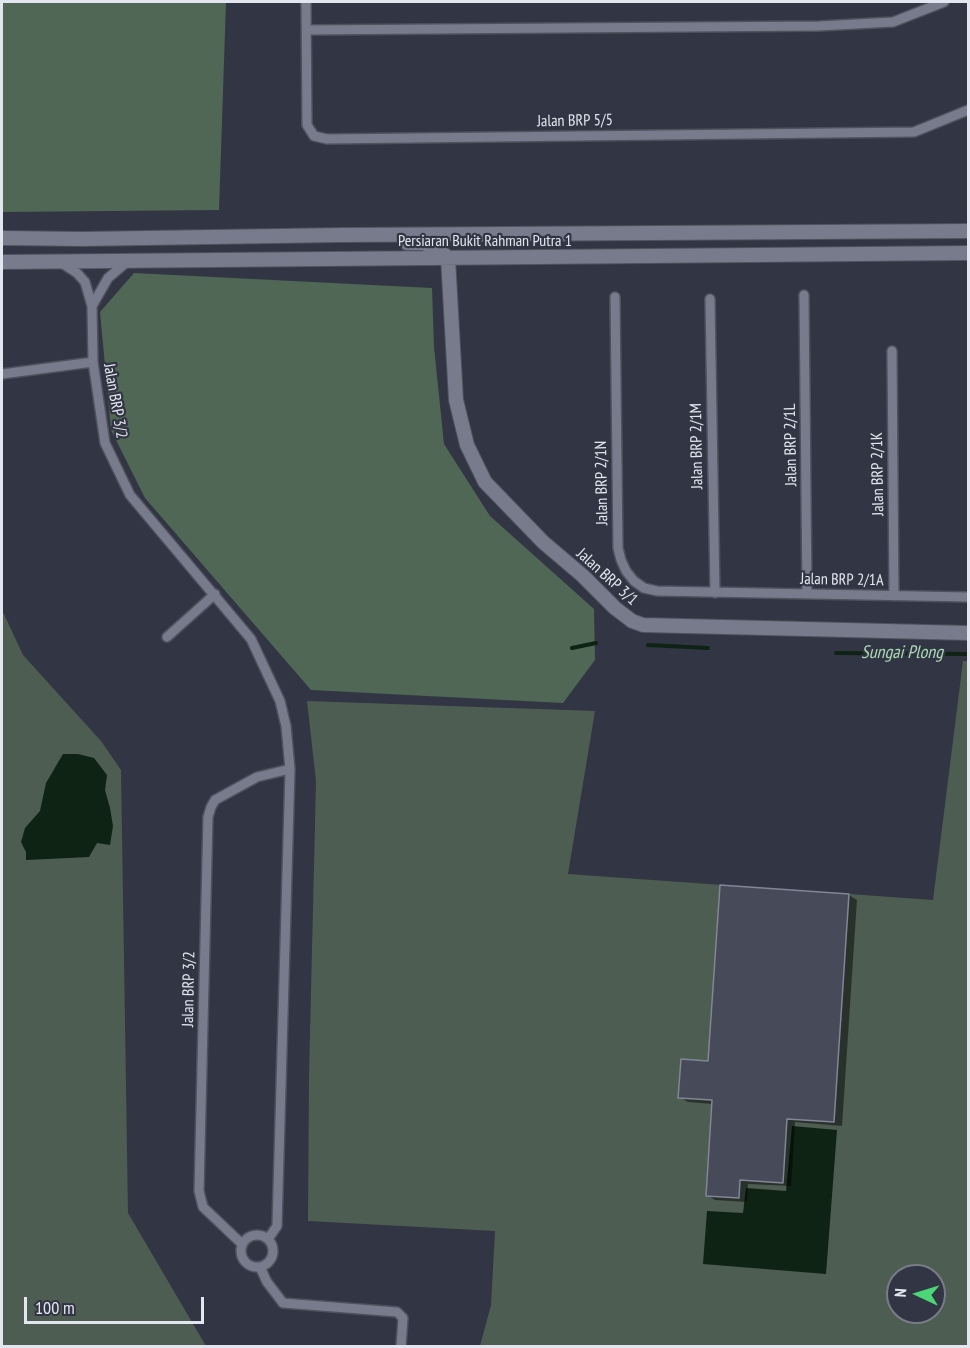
<!DOCTYPE html>
<html>
<head>
<meta charset="utf-8">
<style>
  body { margin:0 }
  #map { position:relative; width:970px; height:1348px; overflow:hidden; background:#323543; font-family:"PT Sans Narrow",sans-serif }
  canvas { display:block }
  .frame { position:absolute; inset:0; border:3px solid #e4e6ef; pointer-events:none }
  .north { position:absolute; left:886px; top:1264px; width:60px; height:60px; box-sizing:border-box; background:#323543; border:2px solid #797c88; border-radius:50%; rotate:274deg; font-size:16px; font-weight:700; line-height:24px; text-align:center; color:#e4e6ef }
  .north::after { content:''; display:block; margin:auto; width:21px; height:27px; background:#4cd677; clip-path:polygon(50% 0,100% 100%,50% 72%,0 100%) }
  .scale { position:absolute; left:24px; top:1297px; width:180px; height:27px; box-sizing:border-box; border:3px solid #e4e6ef; border-top:0; padding-left:8px; font-size:18px; line-height:21px; white-space:nowrap; color:#e4e6ef; -webkit-text-stroke:4px #323543; paint-order:stroke }
</style>
</head>
<body>
<div id="map">
<canvas width="970" height="1348"></canvas>
<div class="frame"></div>
<div class="north">N</div>
<div class="scale">100 m</div>
</div>
<script>
const context = document.querySelector('canvas').getContext('2d');
context.lineJoin = 'round';
function fillPath(path, color) {
  context.fillStyle = color;
  context.fill(path, 'evenodd');
}
function shape(rows) {
  const path = new Path2D();
  for (const r of rows) {
    if (r.length === 3) {
      path.moveTo(r[0] + r[2], r[1]);
      path.arc(r[0], r[1], r[2], 0, 2 * Math.PI);
      continue;
    }
    path.moveTo(r[0], r[1]);
    for (let i = 2; i < r.length; i += 2) path.lineTo(r[i], r[i + 1]);
  }
  return path;
}
function stroke(path, color, width, dash) {
  context.strokeStyle = color;
  context.lineWidth = width;
  context.lineCap = dash ? 'butt' : 'round';
  context.setLineDash(dash || []);
  context.stroke(path);
}
function drawText(font, color, halo, rows, align = 'center') {
  context.font = font + ' "PT Sans Narrow",sans-serif';
  context.lineWidth = 4.5;
  context.setLineDash([]);
  context.textBaseline = 'middle';
  context.strokeStyle = halo;
  context.fillStyle = color;
  for (const [text, x, y, turn = 0] of rows) {
    context.save();
    context.translate(x, y);
    context.rotate((+turn || 0) * Math.PI / 180);
    context.textAlign = isNaN(turn) ? turn : align;
    if (halo) context.strokeText(text, 0, 0);
    context.fillText(text, 0, 0);
    context.restore();
  }
}
fillPath(shape([
  [2,610,23,655,101,741,121,770,128,1213,206,1346,2,1346],
  [963,661,968,661,968,1346,480,1346,491,1305,495,1231,308,1221,309,1076,316,781,307,701,595,711,568,874,933,900],
  [898,1276,934,1276,934,1312,898,1312]
]), '#4e5d51');
fillPath(shape([
  [2,2,226,2,219,210,2,212],
  [134,273,432,288,434,347,444,444,490,516,594,609,595,660,563,703,311,690,145,498,111,430,100,312]
]), '#4f6754');
fillPath(shape([
  [63,754,78,754,94,758,107,775,105,790,110,808,113,826,110,845,97,843,89,857,26,860,26,852,21,842,25,828,40,811,46,783],
  [792,1126,837,1130,826,1274,703,1264,707,1211,743,1213,746,1188,786,1191]
]), '#0e2313');
fillPath(shape([
  [721,887,849,895,857,900,842,1126,795,1122,791,1186,748,1184,747,1202,715,1200,707,1195,713,1104,688,1102,680,1097,709,1063]
]), '#0007');
stroke(shape([
  [648,645,708,648],
  [572,648,596,643],
  [836,653,968,654]
]), '#0e2313', 4);
const building = shape([
  [720,885,849,894,834,1122,787,1119,783,1183,740,1180,739,1198,706,1196,712,1100,678,1098,681,1059,708,1061,720,885]
]);
fillPath(building, '#474a59');
stroke(building, '#828697', 1.5);
const street = shape([
  [306,2,307,125,314,136,327,139,914,132,968,110],
  [307,30,819,26,893,22,944,2],
  [60,262,77,273,85,282,92,306,93,362,105,443,130,495,251,639,280,701,286,726,290,769,277,1226,268,1239],
  [804,295,807,594],
  [615,297,618,548,621,560,626,571,634,581,644,588,657,591,968,597],
  [710,299,715,593],
  [92,306,108,278,128,261],
  [892,351,894,596],
  [2,374,93,362],
  [167,637,215,594],
  [257,1251,16],
  [242,1244,203,1207,199,1191,208,817,211,807,215,800,257,777,290,769],
  [260,1267,267,1282,283,1303,397,1312,403,1318,401,1346]
]);
const secondary = shape([
  [2,238,81,239,342,235,968,231],
  [407,243,423,243,436,248,448,258],
  [448,258,456,400,467,445,485,482,543,542,583,576,615,608,632,621,643,625,968,633],
  [2,262,968,253]
]);
stroke(street, '#4f515c', 12);
stroke(secondary, '#4f515c', 16);
stroke(street, '#777b8b', 9);
stroke(secondary, '#777b8b', 14);
drawText('16px', '#e4e6ef', '#323543', [
  ["Jalan BRP 5/5",575,121,-1],
  ["Persiaran Bukit Rahman Putra 1",485,241],
  ["Jalan BRP 3/2",115,401,80],
  ["Jalan BRP 2/1L",791,445,-91],
  ["Jalan BRP 2/1M",697,446,-91],
  ["Jalan BRP 2/1K",878,474,-91],
  ["Jalan BRP 2/1N",602,483,-91],
  ["Jalan BRP 3/1",607,577,42],
  ["Jalan BRP 2/1A",842,580,1],
  ["Jalan BRP 3/2",189,989,-89]
]);
drawText('italic 18px', '#aad9b3', '#323543', [
  ["Sungai Plong",902,653]
]);
</script>
</body>
</html>
